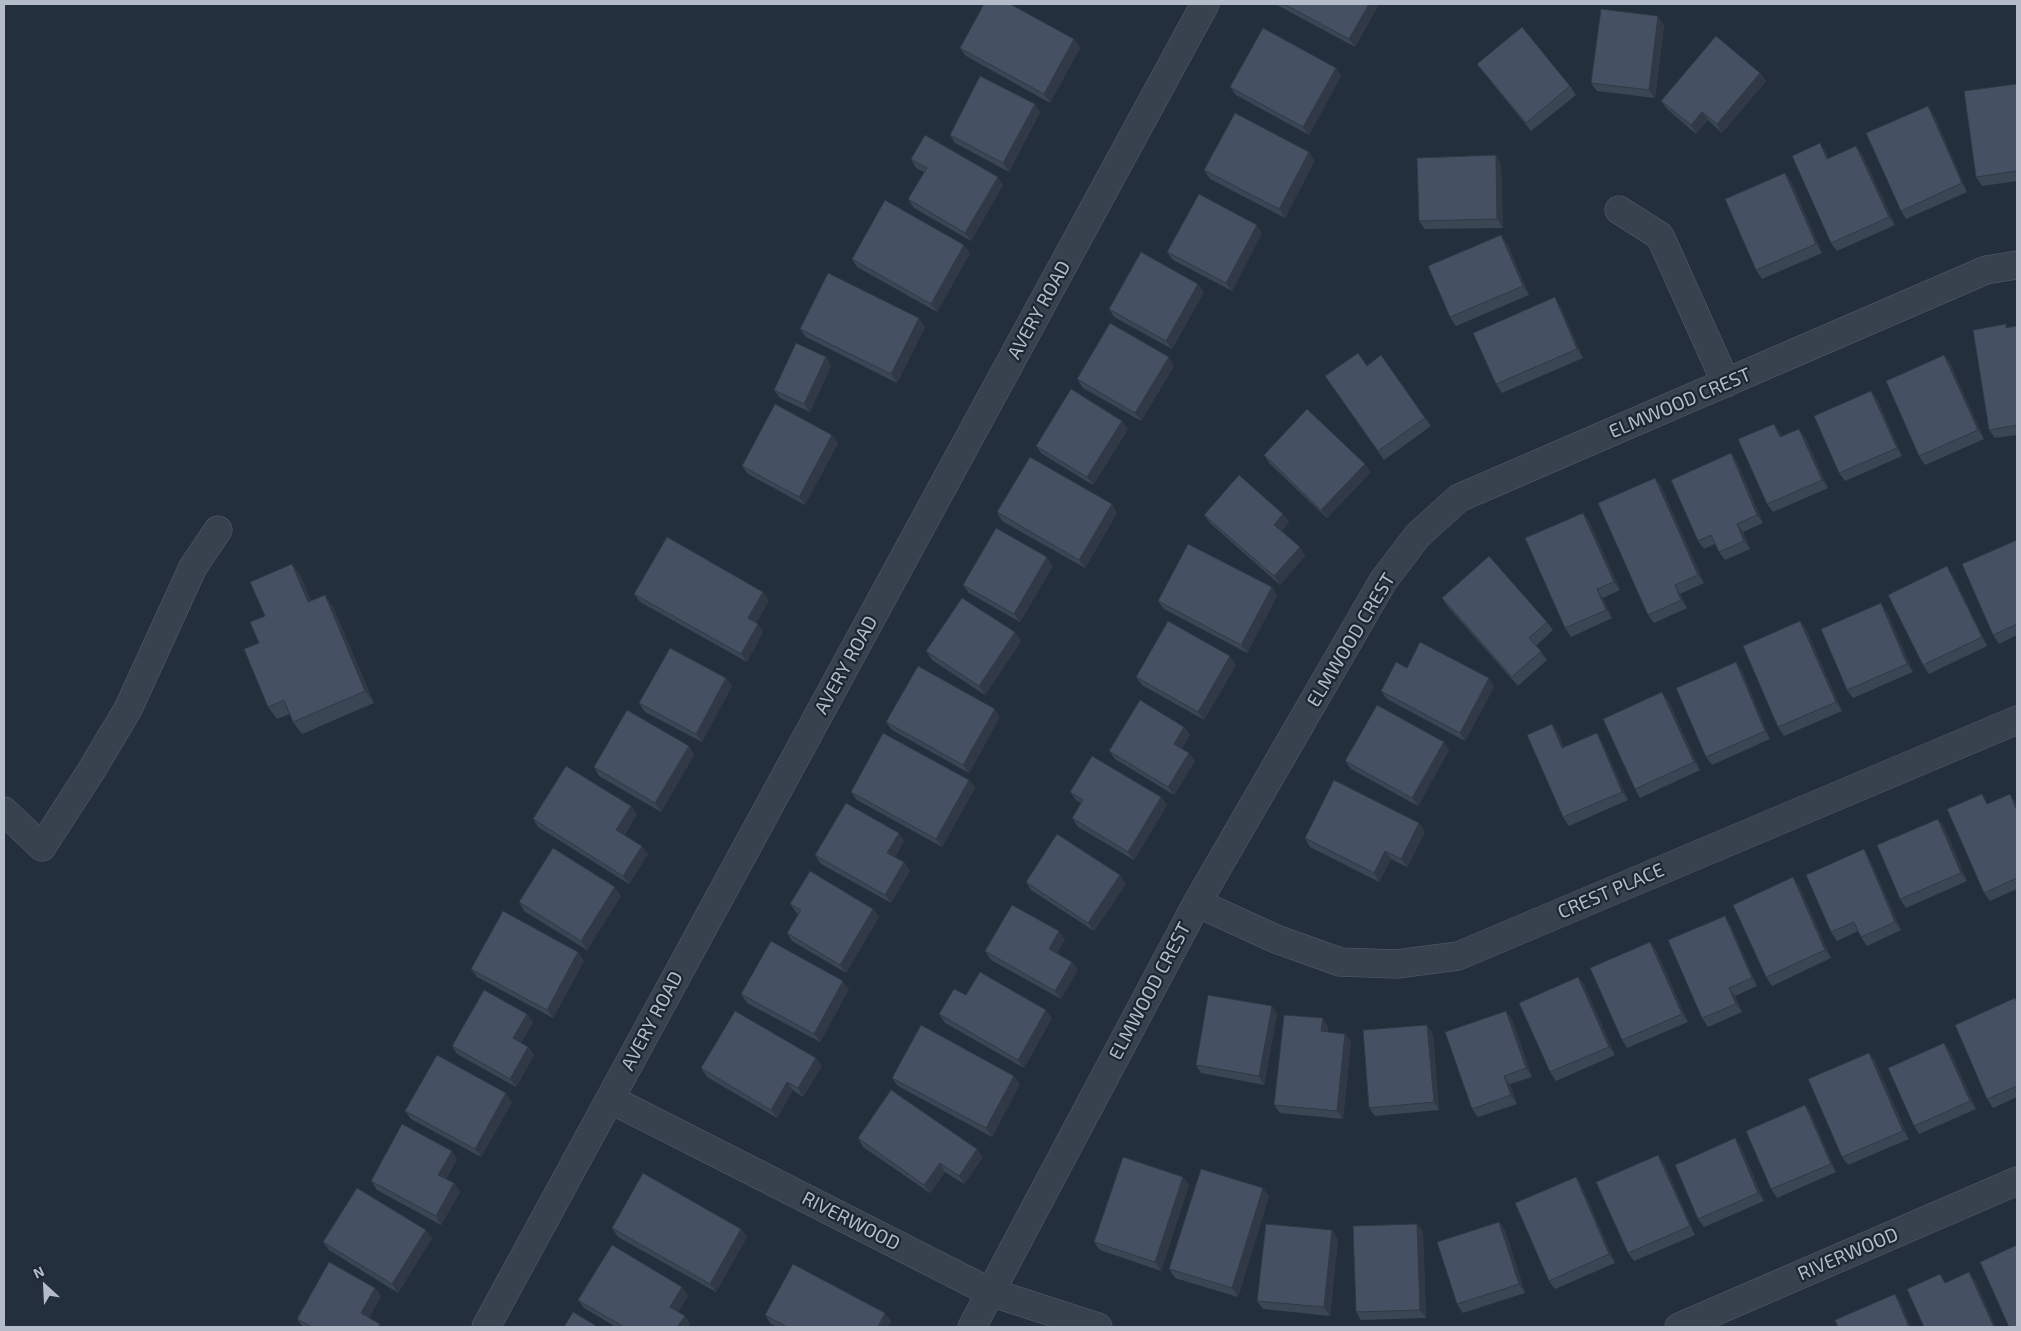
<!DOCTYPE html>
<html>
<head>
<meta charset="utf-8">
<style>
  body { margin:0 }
  #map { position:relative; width:2021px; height:1331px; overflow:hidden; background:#242f3e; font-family:"Exo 2",sans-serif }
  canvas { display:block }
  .frame { position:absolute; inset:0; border:5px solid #b4bcc9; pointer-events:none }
  .north { position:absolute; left:20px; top:1261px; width:50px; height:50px; -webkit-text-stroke:4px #1d2633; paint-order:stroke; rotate:335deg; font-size:14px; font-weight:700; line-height:20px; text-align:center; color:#b4bcc9 }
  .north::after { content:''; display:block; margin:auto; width:18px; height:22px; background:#b4bcc9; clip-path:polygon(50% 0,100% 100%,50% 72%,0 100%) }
</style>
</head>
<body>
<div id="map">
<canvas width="2021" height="1331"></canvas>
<div class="frame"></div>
<div class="north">N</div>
</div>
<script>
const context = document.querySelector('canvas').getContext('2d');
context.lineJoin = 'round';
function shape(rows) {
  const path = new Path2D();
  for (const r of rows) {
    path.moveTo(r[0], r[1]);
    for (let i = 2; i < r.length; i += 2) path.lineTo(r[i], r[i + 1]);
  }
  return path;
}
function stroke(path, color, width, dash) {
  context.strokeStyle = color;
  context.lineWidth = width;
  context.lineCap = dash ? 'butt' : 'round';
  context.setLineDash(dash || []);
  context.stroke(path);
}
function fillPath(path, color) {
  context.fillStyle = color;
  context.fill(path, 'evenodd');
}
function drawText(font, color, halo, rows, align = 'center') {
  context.font = font + ' "Exo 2",sans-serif';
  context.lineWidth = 4.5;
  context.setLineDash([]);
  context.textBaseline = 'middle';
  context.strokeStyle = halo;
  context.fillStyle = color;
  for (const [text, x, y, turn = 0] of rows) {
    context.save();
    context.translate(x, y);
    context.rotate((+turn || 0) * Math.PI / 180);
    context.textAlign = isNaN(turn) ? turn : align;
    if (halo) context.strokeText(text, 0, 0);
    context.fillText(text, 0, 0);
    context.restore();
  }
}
const minor = shape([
  [1619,210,1660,236,1726,383],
  [4,811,42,847,91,771,128,709,193,567,218,530],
  [1197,903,1276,939,1340,962,1397,964,1458,956,2017,720],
  [610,1099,990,1292,1098,1327],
  [486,1327,1205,4],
  [972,1327,1197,903,1383,581,1418,535,1459,498,1986,270,2017,265],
  [1679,1327,2017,1181]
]);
stroke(minor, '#565f6c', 29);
stroke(minor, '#38414e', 28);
fillPath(shape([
  [1277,4,1379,4,1355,47,1279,6],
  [1664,25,1655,98,1597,91,1591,83],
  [1074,39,1080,48,1050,103,966,56,960,48],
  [1477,64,1570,86,1576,95,1531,131,1483,72],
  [1336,68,1341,76,1309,135,1236,95,1230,87],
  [1760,73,1766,81,1722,133,1708,120,1696,134,1667,109,1661,101],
  [2017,84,2017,181,1982,186,1976,177],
  [1035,104,1040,112,1009,172,955,143,950,135],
  [1934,115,1967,192,1906,219,1901,211],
  [1826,152,1829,159,1862,154,1895,225,1837,251,1831,243],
  [911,159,1003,185,971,241,914,208,908,199,924,172,916,168],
  [1315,160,1285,218,1210,179,1204,170],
  [1501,164,1503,228,1425,229,1419,221],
  [1785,173,1791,181,1822,253,1762,279,1756,270],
  [1262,233,1232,291,1173,260,1167,252],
  [1507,243,1529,295,1456,326,1450,317],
  [970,253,937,312,857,267,852,259],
  [1204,292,1172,349,1114,317,1109,309],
  [1560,306,1583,358,1502,393,1496,384],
  [2017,326,2017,435,1995,438,1989,430,2008,327],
  [925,327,897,383,806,337,800,329],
  [1381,355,1431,426,1384,460,1325,376,1367,366],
  [1944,355,1950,363,1984,439,1925,465,1919,456],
  [826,357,831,366,810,412,780,398,774,390],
  [1174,366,1141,421,1083,388,1077,379],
  [1877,399,1902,456,1845,481,1839,473],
  [1128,429,1093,485,1042,454,1036,446],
  [1780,432,1781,436,1805,437,1828,488,1773,512,1767,504],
  [832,435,838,443,805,505,748,474,742,466],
  [1731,453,1737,462,1763,523,1743,532,1750,549,1725,560,1719,552,1715,544,1704,549,1698,541],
  [1264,455,1371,472,1327,518,1269,463],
  [1655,478,1661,486,1704,583,1680,594,1687,608,1654,623,1648,615],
  [997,512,1117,513,1085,568,1002,521],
  [1583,513,1589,521,1620,590,1603,598,1612,618,1571,637,1565,628],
  [1283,514,1289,522,1282,531,1300,547,1305,556,1280,585,1210,523,1204,515],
  [2017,540,2017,635,1999,644,1993,635],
  [292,564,301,577,311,601,333,607,374,703,302,734,293,722,290,714,277,719,268,707,259,643,265,616],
  [1053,566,1020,622,969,593,963,585],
  [1953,575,1987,646,1929,674,1923,665],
  [1272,587,1277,596,1247,653,1164,609,1158,601],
  [634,594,769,600,756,623,763,632,747,662,640,602],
  [1442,598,1547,622,1553,630,1536,646,1547,660,1518,686,1448,607],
  [1887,612,1913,672,1853,698,1847,690],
  [1800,621,1806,629,1842,711,1784,736,1778,727],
  [1015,632,1021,641,985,695,932,660,926,651],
  [1736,662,1742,671,1770,739,1712,765,1706,757],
  [1236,665,1204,720,1142,685,1136,677],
  [1407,668,1489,678,1494,687,1465,741,1387,699,1381,691],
  [726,678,732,686,702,742,645,712,639,703],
  [1668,700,1700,770,1640,798,1635,789],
  [1000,717,969,773,892,730,886,722],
  [1552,724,1558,733,1564,748,1597,733,1602,742,1628,800,1569,826,1563,817],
  [1184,727,1190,735,1182,748,1195,761,1174,795,1115,759,1109,751],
  [689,746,694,755,661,812,599,776,594,767],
  [1449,750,1418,806,1351,769,1345,761],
  [969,780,975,788,942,847,857,800,851,792],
  [1070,792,1161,797,1167,805,1134,860,1078,827,1072,818,1081,803,1076,800],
  [2016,803,2017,805,2017,889,1990,901,1984,893,1989,804],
  [631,806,637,814,624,835,648,854,629,884,538,827,533,819],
  [1938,819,1944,827,1967,881,1906,908,1900,899],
  [1419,823,1425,832,1407,867,1391,859,1379,882,1310,847,1305,838],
  [899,833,904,841,895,857,904,862,910,871,891,903,821,864,815,855],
  [1864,849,1869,858,1901,930,1867,946,1861,937,1858,931,1837,941,1831,932],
  [1026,882,1126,884,1094,931,1031,890],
  [1799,886,1831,958,1772,986,1766,977],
  [621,896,587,950,524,911,519,902],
  [790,904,873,909,879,917,846,973,792,941,787,933,798,914,796,912],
  [1730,924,1757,986,1735,996,1742,1012,1708,1027,1702,1018],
  [1065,939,1057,953,1072,962,1078,970,1061,999,991,960,985,951],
  [1650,942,1656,950,1688,1022,1627,1048,1622,1040],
  [584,961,553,1018,477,977,471,969],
  [1578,977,1584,985,1615,1055,1556,1081,1550,1072],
  [849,989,820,1042,747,1003,741,994],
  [2017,1001,2017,1097,1993,1108,1987,1099],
  [1272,1006,1277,1014,1264,1085,1201,1073,1196,1065],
  [527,1014,533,1022,521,1043,528,1047,534,1055,516,1087,457,1054,452,1046],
  [939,1014,1052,1018,1024,1068,945,1023],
  [1512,1019,1532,1077,1510,1084,1517,1104,1478,1117,1472,1109],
  [1328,1027,1328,1032,1345,1034,1351,1042,1343,1119,1280,1113,1274,1105],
  [1433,1034,1439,1110,1375,1116,1369,1108],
  [1950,1051,1976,1109,1919,1134,1914,1126],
  [1869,1053,1875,1061,1909,1139,1848,1165,1842,1157],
  [822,1066,803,1097,793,1090,777,1118,707,1077,701,1068],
  [892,1078,1020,1084,992,1137,898,1086],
  [512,1102,481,1157,411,1119,405,1111],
  [1805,1105,1811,1114,1836,1172,1777,1198,1771,1189],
  [858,1138,983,1157,964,1184,945,1172,930,1193,863,1147],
  [1735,1138,1741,1147,1764,1201,1704,1227,1698,1219],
  [457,1159,446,1179,454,1183,460,1192,441,1225,377,1190,371,1181],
  [1664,1163,1695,1235,1634,1261,1628,1253],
  [1183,1177,1189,1185,1161,1271,1100,1250,1094,1242],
  [1576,1177,1581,1185,1615,1263,1555,1289,1549,1281],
  [1269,1196,1238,1297,1175,1278,1169,1269],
  [1499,1222,1505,1230,1525,1293,1463,1313,1457,1304],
  [1417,1224,1423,1232,1426,1318,1361,1320,1356,1312],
  [612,1228,741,1229,747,1237,716,1292,618,1237],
  [432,1238,398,1293,329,1250,323,1242],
  [1338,1239,1330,1316,1263,1309,1257,1301],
  [375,1288,381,1296,369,1318,382,1327,303,1327,297,1319],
  [688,1296,678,1312,685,1316,690,1324,688,1327,616,1327,584,1308,578,1300],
  [765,1315,891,1321,888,1327,778,1327,771,1324]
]), '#3b4654');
fillPath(shape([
  [1369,4,1379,4,1355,47,1349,39],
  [1658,16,1664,25,1655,98,1649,90],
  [1074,39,1080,48,1050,103,1044,94],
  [1336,68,1341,76,1309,135,1303,127],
  [1760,73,1766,81,1722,133,1717,124],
  [1035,104,1040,112,1009,172,1003,163],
  [1928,106,1934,115,1967,192,1962,183],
  [1702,112,1708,120,1696,134,1691,125],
  [1820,143,1826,152,1833,168,1827,159],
  [1856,146,1862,154,1895,225,1889,217],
  [1309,152,1315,160,1285,218,1279,209],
  [1496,155,1501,164,1503,228,1497,219],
  [1785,173,1791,181,1822,253,1816,244],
  [998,177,1003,185,971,241,965,233],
  [1257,225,1262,233,1232,291,1226,283],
  [1501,235,1507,243,1529,295,1523,286],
  [964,245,970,253,937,312,931,304],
  [1198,284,1204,292,1172,349,1166,341],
  [1555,297,1560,306,1583,358,1577,349],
  [919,318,925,327,897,383,891,374],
  [1944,355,1950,363,1984,439,1978,430],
  [826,357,831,366,810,412,804,404],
  [1169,357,1174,366,1141,421,1135,413],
  [1871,391,1877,399,1902,456,1897,448],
  [1122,421,1128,429,1093,485,1087,477],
  [1774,424,1780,432,1785,446,1780,437],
  [1799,429,1805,437,1828,488,1822,480],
  [832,435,838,443,805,505,799,497],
  [1731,453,1737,462,1763,523,1757,515],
  [1365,464,1371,472,1327,518,1321,510],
  [1655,478,1661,486,1704,583,1698,575],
  [1112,504,1117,513,1085,568,1079,560],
  [1583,513,1589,521,1620,590,1614,582],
  [1283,514,1289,522,1280,533,1274,525],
  [1737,524,1743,532,1750,549,1744,541],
  [1300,547,1305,556,1280,585,1274,576],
  [1047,557,1053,566,1020,622,1014,614],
  [292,564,301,577,317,614,308,602],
  [1947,566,1953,575,1987,646,1982,637],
  [1675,585,1680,594,1687,608,1681,600],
  [1272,587,1277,596,1247,653,1241,645],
  [1597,589,1603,598,1612,618,1606,610],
  [763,592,769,600,754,627,748,618],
  [325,595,333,607,374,703,365,691],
  [1881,603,1887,612,1913,672,1907,664],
  [1800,621,1806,629,1842,711,1836,702],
  [758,624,763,632,747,662,741,654],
  [1015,632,1021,641,985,695,979,686],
  [1230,656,1236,665,1204,720,1198,712],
  [1736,662,1742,671,1770,739,1765,731],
  [726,678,732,686,702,742,696,734],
  [1489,678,1494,687,1465,741,1460,733],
  [1662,692,1668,700,1700,770,1694,762],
  [995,709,1000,717,969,773,963,765],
  [1552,724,1558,733,1568,757,1562,748],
  [1184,727,1190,735,1179,752,1174,744],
  [1597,733,1602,742,1628,800,1622,792],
  [1444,742,1449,750,1418,806,1412,798],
  [689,746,694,755,661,812,655,803],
  [1189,753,1195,761,1174,795,1168,787],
  [969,780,975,788,942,847,936,839],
  [2010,794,2016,803,2017,805,2017,811],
  [1161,797,1167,805,1134,860,1128,852],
  [631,806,637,814,621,838,616,830],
  [1938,819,1944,827,1967,881,1961,873],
  [1419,823,1425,832,1407,867,1401,859],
  [899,833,904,841,893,861,887,853],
  [642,846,648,854,629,884,623,876],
  [1864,849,1869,858,1901,930,1895,922],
  [1385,851,1391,859,1379,882,1374,873],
  [904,862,910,871,891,903,885,895],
  [1120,875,1126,884,1094,931,1088,923],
  [1793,877,1799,886,1831,958,1825,950],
  [615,887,621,896,587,950,581,941],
  [873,909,879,917,846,973,840,965],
  [1725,916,1730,924,1757,986,1752,978],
  [1059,931,1065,939,1055,957,1049,949],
  [1650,942,1656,950,1688,1022,1682,1014],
  [578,952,584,961,553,1018,547,1010],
  [1072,962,1078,970,1061,999,1055,991],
  [1578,977,1584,985,1615,1055,1609,1047],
  [843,981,849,989,820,1042,814,1034],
  [1729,988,1735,996,1742,1012,1736,1004],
  [1272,1006,1277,1014,1264,1085,1259,1076],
  [1046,1010,1052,1018,1024,1068,1018,1060],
  [1506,1011,1512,1019,1532,1077,1526,1068],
  [527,1014,533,1022,519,1046,513,1038],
  [1323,1018,1328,1027,1327,1040,1321,1031],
  [1427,1025,1433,1034,1439,1110,1434,1102],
  [1345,1034,1351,1042,1343,1119,1337,1111],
  [1944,1043,1950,1051,1976,1109,1970,1101],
  [528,1047,534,1055,516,1087,510,1079],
  [1869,1053,1875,1061,1909,1139,1903,1131],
  [816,1058,822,1066,803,1097,798,1088],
  [1014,1076,1020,1084,992,1137,986,1128],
  [1504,1076,1510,1084,1517,1104,1511,1095],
  [787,1082,793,1090,777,1118,771,1110],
  [506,1093,512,1102,481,1157,475,1149],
  [1805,1105,1811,1114,1836,1172,1831,1164],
  [1735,1138,1741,1147,1764,1201,1758,1193],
  [977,1149,983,1157,964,1184,959,1176],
  [452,1151,457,1159,443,1183,438,1175],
  [1658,1155,1664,1163,1695,1235,1690,1226],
  [940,1163,945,1172,930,1193,924,1185],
  [1183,1177,1189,1185,1161,1271,1155,1262],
  [1576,1177,1581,1185,1615,1263,1609,1254],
  [454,1183,460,1192,441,1225,436,1216],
  [1263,1188,1269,1196,1238,1297,1232,1288],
  [1499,1222,1505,1230,1525,1293,1519,1284],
  [1417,1224,1423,1232,1426,1318,1420,1310],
  [741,1229,747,1237,716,1292,710,1284],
  [426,1230,432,1238,398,1293,392,1284],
  [1332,1230,1338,1239,1330,1316,1324,1307],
  [1969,1272,1975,1280,1996,1327,1994,1327],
  [682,1287,688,1296,676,1316,670,1307],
  [375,1288,381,1296,367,1322,361,1313],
  [1895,1294,1901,1303,1911,1327,1909,1327],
  [885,1313,891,1321,888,1327,878,1327],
  [685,1316,690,1324,688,1327,677,1327]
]), '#303945');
const building = shape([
  [984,4,1010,4,1074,39,1044,94,960,48,984,4],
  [1284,4,1369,4,1349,39,1284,4],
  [1601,9,1658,16,1649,90,1591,83,1601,9],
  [1522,27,1570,86,1526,123,1477,64,1522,27],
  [1263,28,1336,68,1303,127,1230,87,1263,28],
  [1716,36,1760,73,1717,124,1702,112,1691,125,1661,101,1716,36],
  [980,76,1035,104,1003,163,950,135,980,76],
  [2017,84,2017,171,1976,177,1964,91,2017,84],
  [1928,106,1962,183,1901,211,1866,133,1928,106],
  [1235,113,1309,152,1279,209,1204,170,1235,113],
  [925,135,998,177,965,233,908,199,927,168,911,159,925,135],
  [1820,143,1827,159,1856,146,1889,217,1831,243,1792,156,1820,143],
  [1496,155,1497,219,1419,221,1417,158,1496,155],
  [1785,173,1816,244,1756,270,1725,199,1785,173],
  [1199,194,1257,225,1226,283,1167,252,1199,194],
  [885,200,964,245,931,304,852,259,885,200],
  [1501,235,1523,286,1450,317,1428,266,1501,235],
  [1141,252,1198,284,1166,341,1109,309,1141,252],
  [828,273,919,318,891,374,800,329,828,273],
  [1555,297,1577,349,1496,384,1473,333,1555,297],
  [1110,323,1169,357,1135,413,1077,379,1110,323],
  [2006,324,2006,328,2017,326,2017,425,1989,430,1973,330,2006,324],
  [796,343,826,357,804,404,774,390,796,343],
  [1358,353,1367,366,1381,355,1425,418,1378,451,1325,376,1358,353],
  [1944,355,1978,430,1919,456,1886,381,1944,355],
  [1071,389,1122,421,1087,477,1036,446,1071,389],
  [1871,391,1897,448,1839,473,1814,416,1871,391],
  [775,404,832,435,799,497,742,466,775,404],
  [1307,409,1365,464,1321,510,1264,455,1307,409],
  [1774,424,1780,437,1799,429,1822,480,1767,504,1738,439,1774,424],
  [1731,453,1757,515,1737,524,1744,541,1719,552,1711,535,1698,541,1671,480,1731,453],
  [1030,457,1112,504,1079,560,997,512,1030,457],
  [1239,475,1283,514,1274,525,1300,547,1274,576,1204,515,1239,475],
  [1655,478,1698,575,1675,585,1681,600,1648,615,1598,503,1655,478],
  [1583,513,1614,582,1597,589,1606,610,1565,628,1525,538,1583,513],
  [996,528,1047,557,1014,614,963,585,996,528],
  [667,537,763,592,748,618,758,624,741,654,634,594,667,537],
  [2017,540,2017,624,1993,635,1962,564,2017,540],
  [1188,544,1272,587,1241,645,1158,601,1188,544],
  [1489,556,1547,622,1529,638,1541,651,1512,677,1442,598,1489,556],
  [292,564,308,602,325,595,365,691,293,722,284,700,268,707,244,649,259,643,250,622,265,616,250,582,292,564],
  [1947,566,1982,637,1923,665,1888,595,1947,566],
  [962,598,1015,632,979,686,926,651,962,598],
  [1881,603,1907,664,1847,690,1821,629,1881,603],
  [1168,621,1230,656,1198,712,1136,677,1168,621],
  [1800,621,1836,702,1778,727,1743,646,1800,621],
  [1420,642,1489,678,1460,733,1381,691,1396,662,1407,668,1420,642],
  [670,648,726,678,696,734,639,703,670,648],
  [1736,662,1765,731,1706,757,1676,688,1736,662],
  [918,666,995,709,963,765,886,722,918,666],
  [1662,692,1694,762,1635,789,1603,719,1662,692],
  [1140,700,1184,727,1174,744,1189,753,1168,787,1109,751,1140,700],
  [1377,705,1444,742,1412,798,1345,761,1377,705],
  [627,710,689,746,655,803,594,767,627,710],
  [1552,724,1562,748,1597,733,1622,792,1563,817,1527,735,1552,724],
  [883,733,969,780,936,839,851,792,883,733],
  [1092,756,1161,797,1128,852,1072,818,1083,800,1070,792,1092,756],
  [566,766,631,806,616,830,642,846,623,876,533,819,566,766],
  [1334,780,1419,823,1401,859,1385,851,1374,873,1305,838,1334,780],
  [1982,794,1987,804,2010,794,2017,811,2017,878,1984,893,1947,809,1982,794],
  [846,803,899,833,887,853,904,862,885,895,815,855,846,803],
  [1938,819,1961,873,1900,899,1877,845,1938,819],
  [1057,834,1120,875,1088,923,1026,882,1057,834],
  [553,848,615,887,581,941,519,902,553,848],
  [1864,849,1895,922,1861,937,1854,922,1831,932,1806,875,1864,849],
  [810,871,873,909,840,965,787,933,801,910,790,904,810,871],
  [1793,877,1825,950,1766,977,1733,905,1793,877],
  [1012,905,1059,931,1049,949,1072,962,1055,991,985,951,1012,905],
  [503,911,578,952,547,1010,471,969,503,911],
  [1725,916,1752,978,1729,988,1736,1004,1702,1018,1668,940,1725,916],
  [771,941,843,981,814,1034,741,994,771,941],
  [1650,942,1682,1014,1622,1040,1590,968,1650,942],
  [980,972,1046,1010,1018,1060,939,1014,954,989,966,995,980,972],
  [1578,977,1609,1047,1550,1072,1519,1003,1578,977],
  [484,990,527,1014,513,1038,528,1047,510,1079,452,1046,484,990],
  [1208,995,1272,1006,1259,1076,1196,1065,1208,995],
  [2015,998,2017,1003,2017,1086,1987,1099,1955,1025,2015,998],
  [735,1011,816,1058,798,1088,787,1082,771,1110,701,1068,735,1011],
  [1506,1011,1526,1068,1504,1076,1511,1095,1472,1109,1445,1032,1506,1011],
  [1284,1015,1323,1018,1321,1031,1345,1034,1337,1111,1274,1105,1284,1015],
  [921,1025,1014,1076,986,1128,892,1078,921,1025],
  [1427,1025,1434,1102,1369,1108,1363,1030,1427,1025],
  [1944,1043,1970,1101,1914,1126,1888,1068,1944,1043],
  [1869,1053,1903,1131,1842,1157,1808,1079,1869,1053],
  [437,1055,506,1093,475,1149,405,1111,437,1055],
  [891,1090,977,1149,959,1176,940,1163,924,1185,858,1138,891,1090],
  [1805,1105,1831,1164,1771,1189,1746,1131,1805,1105],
  [402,1124,452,1151,438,1175,454,1183,436,1216,371,1181,402,1124],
  [1735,1138,1758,1193,1698,1219,1675,1165,1735,1138],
  [1658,1155,1690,1226,1628,1253,1596,1182,1658,1155],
  [1123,1157,1183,1177,1155,1262,1094,1242,1123,1157],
  [1201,1169,1263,1188,1232,1288,1169,1269,1201,1169],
  [643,1173,741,1229,710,1284,612,1228,643,1173],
  [1576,1177,1609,1254,1549,1281,1515,1203,1576,1177],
  [357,1188,426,1230,392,1284,323,1242,357,1188],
  [1499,1222,1519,1284,1457,1304,1437,1242,1499,1222],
  [1266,1224,1332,1230,1324,1307,1257,1301,1266,1224],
  [1417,1224,1420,1310,1356,1312,1353,1226,1417,1224],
  [612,1245,682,1287,670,1307,685,1316,677,1327,624,1327,578,1300,612,1245],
  [2017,1245,2017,1327,2009,1327,1980,1262,2017,1245],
  [329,1262,375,1288,361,1313,380,1324,378,1327,312,1327,297,1319,329,1262],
  [793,1264,885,1313,878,1327,787,1327,765,1315,793,1264],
  [1969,1272,1994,1327,1924,1327,1907,1289,1940,1274,1945,1283,1969,1272],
  [1895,1294,1909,1327,1838,1327,1835,1320,1895,1294],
  [573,1312,598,1327,564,1327,573,1312]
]);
fillPath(building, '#455162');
stroke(building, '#303945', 1);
drawText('19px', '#b4bcc9', '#1d2633', [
  ["AVERY ROAD",1039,310,-61],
  ["ELMWOOD CREST",1680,403,-23],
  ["ELMWOOD CREST",1351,640,-59],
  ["AVERY ROAD",846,665,-61],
  ["CREST PLACE",1611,891,-23],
  ["ELMWOOD CREST",1150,991,-62],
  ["AVERY ROAD",652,1021,-62],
  ["RIVERWOOD",851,1221,27],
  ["RIVERWOOD",1848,1254,-23]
]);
</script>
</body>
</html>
